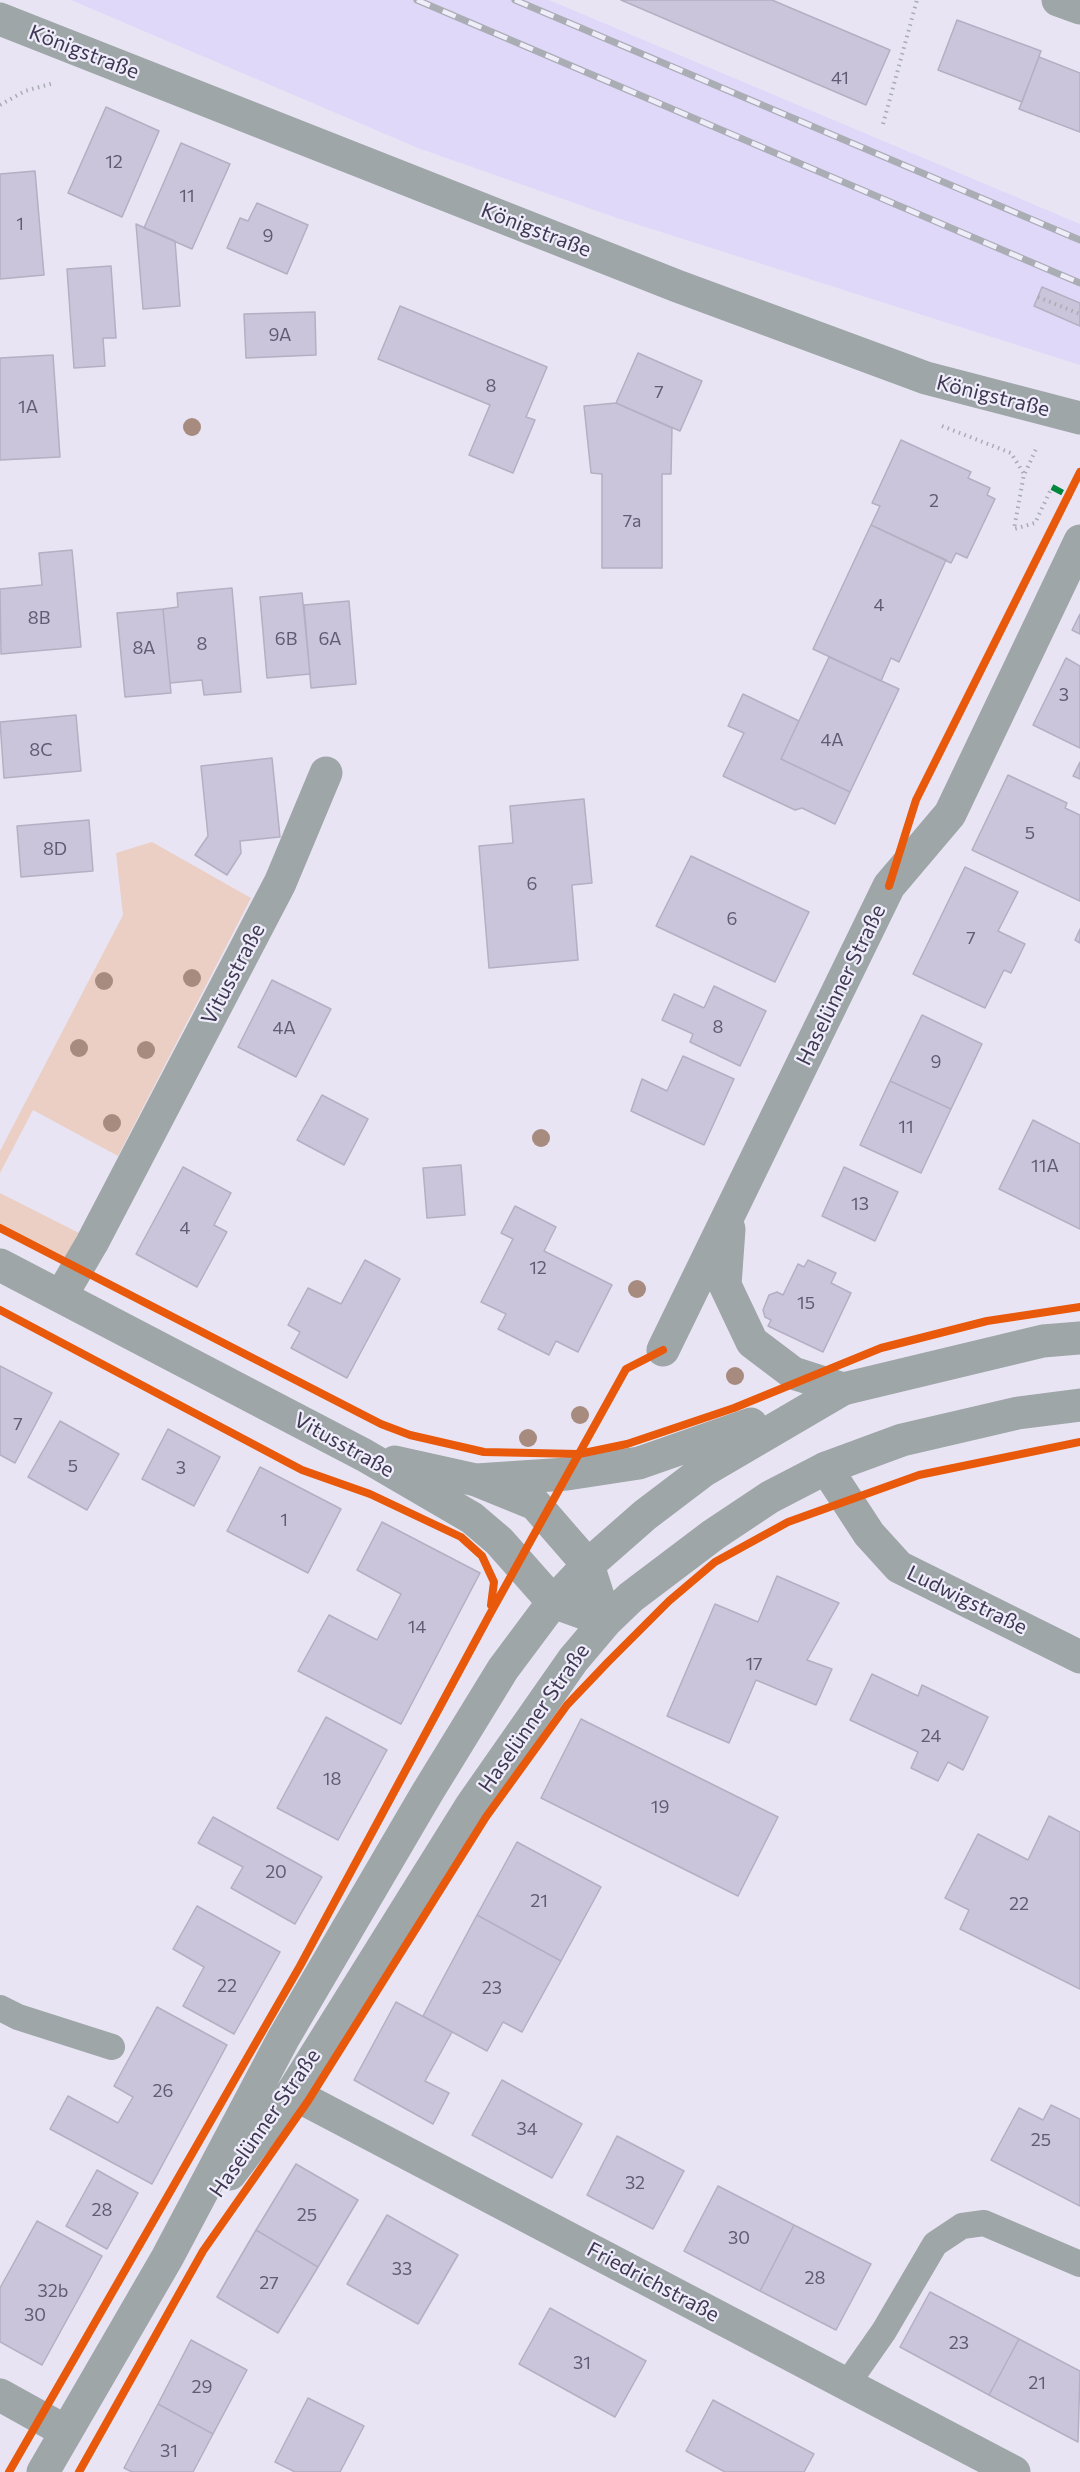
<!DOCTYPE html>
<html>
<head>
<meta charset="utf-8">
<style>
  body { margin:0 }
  canvas { display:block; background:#e8e4f4 }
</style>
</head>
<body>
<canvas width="1080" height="2472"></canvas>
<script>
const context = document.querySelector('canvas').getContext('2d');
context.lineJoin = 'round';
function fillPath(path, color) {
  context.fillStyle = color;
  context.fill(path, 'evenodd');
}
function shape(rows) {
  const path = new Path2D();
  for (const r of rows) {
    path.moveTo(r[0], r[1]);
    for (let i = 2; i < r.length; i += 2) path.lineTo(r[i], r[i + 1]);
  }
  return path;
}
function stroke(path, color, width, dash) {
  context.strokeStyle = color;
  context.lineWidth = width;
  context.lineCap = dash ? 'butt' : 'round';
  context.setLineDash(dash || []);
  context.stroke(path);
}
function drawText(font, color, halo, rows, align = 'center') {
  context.font = font + ' Commissioner,sans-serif';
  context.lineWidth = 4.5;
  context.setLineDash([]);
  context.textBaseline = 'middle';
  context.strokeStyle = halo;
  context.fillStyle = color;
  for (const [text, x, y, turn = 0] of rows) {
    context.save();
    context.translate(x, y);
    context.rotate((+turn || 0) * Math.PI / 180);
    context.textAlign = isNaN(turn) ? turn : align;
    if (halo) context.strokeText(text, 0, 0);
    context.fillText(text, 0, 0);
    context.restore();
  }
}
fillPath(shape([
  [71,0,549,0,1080,224,1080,365,617,218,418,148]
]), '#dfd8f8');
fillPath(shape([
  [152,842,251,898,118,1156,33,1110,0,1173,0,1151,123,915,116,853],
  [0,1193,79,1233,68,1258,0,1224]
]), '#ebcfc4');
const building = shape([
  [621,0,772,0,890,50,866,105,621,0],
  [957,20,1041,51,1022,102,938,70,957,20],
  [1039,57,1080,73,1080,132,1019,109,1039,57],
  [106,107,159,131,122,217,68,193,106,107],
  [181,143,230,164,192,249,144,228,181,143],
  [35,171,44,275,0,279,0,174,35,171],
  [257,203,308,225,287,274,227,248,240,218,248,221,257,203],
  [136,224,175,241,180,306,143,309,136,224],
  [111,266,116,338,103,338,105,366,74,368,67,269,111,266],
  [1042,287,1080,303,1080,326,1034,306,1042,287],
  [400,306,547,367,526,417,535,420,513,473,469,455,490,405,378,359,400,306],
  [315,312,316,355,246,358,244,314,315,312],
  [638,353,702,381,680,431,616,403,638,353],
  [53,355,60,457,0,460,0,358,53,355],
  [616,403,672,428,671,474,662,474,662,568,602,568,602,474,591,473,584,406,616,403],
  [901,440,971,472,968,478,990,488,987,495,995,499,967,558,956,553,951,563,871,525,880,506,872,503,901,440],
  [871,525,946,560,899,662,891,658,881,681,813,649,871,525],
  [72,550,81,647,1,654,0,589,42,585,39,553,72,550],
  [232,588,241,692,204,695,202,680,170,683,163,609,178,607,177,593,232,588],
  [302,593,310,674,267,678,260,597,302,593],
  [349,601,356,684,311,688,304,605,349,601],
  [163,609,171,693,125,697,117,613,163,609],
  [1080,614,1080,634,1072,630,1080,614],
  [829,657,899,689,850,792,781,759,829,657],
  [1066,658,1080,666,1080,748,1033,725,1066,658],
  [743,694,799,721,781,759,850,792,835,824,802,808,795,810,723,776,744,733,728,726,743,694],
  [76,715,81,771,4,778,0,722,76,715],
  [272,758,280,837,240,841,241,853,227,875,195,855,208,836,201,766,272,758],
  [1080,762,1080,779,1073,776,1080,762],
  [1008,775,1067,803,1065,808,1080,815,1080,901,972,850,1008,775],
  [584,799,592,883,572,885,578,960,489,968,479,846,513,843,510,806,584,799],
  [89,820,93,871,21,877,17,826,89,820],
  [691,856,809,912,775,982,656,926,691,856],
  [965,867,1018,892,998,931,1025,944,1011,973,1004,970,985,1008,913,974,965,867],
  [1080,929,1080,943,1075,940,1080,929],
  [272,980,331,1009,296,1077,238,1047,272,980],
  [714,986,766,1011,740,1066,690,1042,693,1034,662,1020,674,994,704,1008,714,986],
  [922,1015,982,1044,951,1109,890,1081,922,1015],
  [683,1056,734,1079,704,1145,631,1111,642,1079,667,1091,683,1056],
  [890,1081,951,1109,921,1173,860,1145,890,1081],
  [322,1095,368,1119,344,1165,297,1140,322,1095],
  [1033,1120,1080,1144,1080,1229,999,1189,1033,1120],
  [461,1165,465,1215,427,1218,423,1168,461,1165],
  [183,1167,231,1193,214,1225,227,1232,197,1287,136,1254,183,1167],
  [844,1167,898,1192,875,1241,822,1216,844,1167],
  [515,1206,556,1227,544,1251,612,1285,578,1352,556,1341,549,1355,498,1329,506,1314,481,1302,513,1239,501,1233,515,1206],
  [365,1260,400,1279,347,1378,291,1348,300,1332,288,1325,308,1288,341,1304,365,1260],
  [808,1260,836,1273,831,1283,851,1293,823,1352,768,1326,771,1320,765,1317,763,1310,769,1295,777,1292,783,1295,798,1264,804,1267,808,1260],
  [0,1366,52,1393,15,1463,0,1455,0,1366],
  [60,1421,119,1454,87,1510,28,1477,60,1421],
  [168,1429,220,1457,194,1506,142,1479,168,1429],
  [260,1467,341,1509,308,1573,227,1531,260,1467],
  [382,1522,480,1573,401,1724,298,1671,329,1615,377,1640,401,1594,357,1570,382,1522],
  [777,1576,839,1603,807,1660,832,1669,816,1705,756,1680,729,1743,667,1716,715,1604,758,1622,777,1576],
  [872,1674,918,1696,922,1685,988,1717,963,1770,948,1762,938,1781,911,1768,918,1752,850,1720,872,1674],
  [326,1717,387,1750,338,1840,277,1808,326,1717],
  [581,1719,778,1817,738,1896,541,1798,581,1719],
  [1049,1816,1080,1832,1080,1989,960,1929,969,1910,945,1898,978,1834,1028,1860,1049,1816],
  [213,1817,322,1877,295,1924,231,1888,243,1867,198,1843,213,1817],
  [517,1842,601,1887,561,1961,477,1915,517,1842],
  [197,1906,280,1952,234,2034,183,2006,204,1967,173,1949,197,1906],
  [477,1915,561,1961,522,2032,503,2022,487,2051,423,2016,477,1915],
  [396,2002,452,2032,425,2081,449,2093,433,2124,354,2080,396,2002],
  [157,2007,227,2045,152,2184,50,2129,68,2096,118,2123,133,2097,114,2086,157,2007],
  [502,2080,582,2124,552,2178,472,2135,502,2080],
  [1051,2105,1080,2119,1080,2206,991,2160,1019,2108,1043,2120,1051,2105],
  [617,2136,684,2171,653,2229,587,2195,617,2136],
  [296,2164,358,2200,318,2267,256,2230,296,2164],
  [97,2170,138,2193,107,2249,66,2226,97,2170],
  [718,2186,794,2225,760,2291,684,2251,718,2186],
  [387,2215,458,2255,418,2324,347,2284,387,2215],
  [37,2221,102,2256,42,2365,0,2342,0,2288,37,2221],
  [794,2225,871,2264,836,2330,760,2291,794,2225],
  [256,2230,318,2267,278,2333,217,2297,256,2230],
  [930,2292,1019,2339,989,2395,900,2347,930,2292],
  [550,2308,646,2361,615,2417,519,2364,550,2308],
  [1019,2339,1080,2371,1078,2442,989,2395,1019,2339],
  [191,2340,247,2370,213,2434,158,2404,191,2340],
  [308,2398,364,2426,340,2472,295,2472,275,2462,308,2398],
  [713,2400,814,2454,804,2472,725,2472,686,2451,713,2400],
  [158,2404,213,2434,193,2472,132,2472,124,2468,158,2404]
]);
fillPath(building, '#cac5da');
stroke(building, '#b4afc2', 1.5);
stroke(shape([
  [0,105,25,91,54,83],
  [883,124,917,0],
  [1038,297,1080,314],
  [942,426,1011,453,1024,474,1014,529,1035,523,1052,487],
  [1025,473,1037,447]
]), '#a9adb3', 4, [1.5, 4.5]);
stroke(shape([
  [0,2008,18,2017,112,2047],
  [847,2384,884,2331,935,2244,962,2226,984,2223,1080,2264]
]), '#9ea6a8', 26);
stroke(shape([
  [1058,0,1080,8],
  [0,19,677,286,926,378,1080,418],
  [729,1229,725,1285,752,1342,793,1373,843,1389],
  [61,1296,92,1243,280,883,326,773],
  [663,1350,889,886,950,814,1080,541],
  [826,1468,869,1534,899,1567,1080,1657],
  [292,2093,1014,2472],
  [0,2395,65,2431]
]), '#9ea6a8', 33);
stroke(shape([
  [0,1265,364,1455,472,1518,499,1541,553,1602,606,1621],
  [395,1462,476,1480,535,1504,588,1565,606,1621],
  [476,1480,567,1474,639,1463,751,1424],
  [230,2174,292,2093,471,1806,573,1660,606,1621,631,1597,713,1535,770,1497,826,1468,902,1440,1018,1413,1080,1405],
  [43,2472,167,2258,283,2039,427,1793,503,1669,553,1602,588,1565,645,1515,703,1471,843,1389,1043,1341,1080,1338]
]), '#9ea6a8', 33);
const rail = shape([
  [417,0,1080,283],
  [515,0,1080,240]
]);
stroke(rail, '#aaadb4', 7);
stroke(rail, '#f0edfb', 4.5, [14]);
stroke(shape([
  [1052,487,1069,496,1066,500]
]), '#00873e', 6, [12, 6]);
stroke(shape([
  [889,886,916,800,1080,472],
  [0,1228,381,1424,410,1435,484,1452,579,1454,627,1444,734,1408,881,1348,987,1321,1080,1307],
  [0,1310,302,1470,370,1494,461,1537,482,1556,494,1582,491,1605],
  [9,2472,300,1966,490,1614,626,1369,663,1350],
  [79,2472,203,2251,308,2101,486,1817,567,1705,608,1662,669,1601,715,1562,788,1522,919,1475,1080,1442]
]), '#e8590c', 8);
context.fillStyle = '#a78b7f';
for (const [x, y] of [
  [192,427],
  [192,978],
  [104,981],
  [79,1048],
  [146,1050],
  [112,1123],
  [541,1138],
  [637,1289],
  [735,1376],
  [580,1415],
  [528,1438]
]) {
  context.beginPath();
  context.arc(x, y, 9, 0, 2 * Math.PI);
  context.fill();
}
drawText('18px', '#625b75', null, [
  ["41",840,78],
  ["12",114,162],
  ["11",187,196],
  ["1",20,224],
  ["9",268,236],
  ["9A",280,335],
  ["8",491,386],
  ["7",659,392],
  ["1A",28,407],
  ["2",934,501],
  ["7a",632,521],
  ["4",879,605],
  ["8B",39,618],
  ["6B",286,639],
  ["6A",330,639],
  ["8",202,644],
  ["8A",144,648],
  ["3",1064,695],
  ["4A",832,740],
  ["8C",41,750],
  ["5",1030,833],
  ["8D",55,849],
  ["6",532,884],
  ["6",732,919],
  ["7",971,938],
  ["8",718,1027],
  ["4A",284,1028],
  ["9",936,1062],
  ["11",906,1127],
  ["11A",1045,1166],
  ["13",860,1204],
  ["4",185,1228],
  ["12",538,1268],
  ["15",806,1303],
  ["7",18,1424],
  ["5",73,1466],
  ["3",181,1468],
  ["1",284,1520],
  ["14",417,1627],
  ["17",754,1664],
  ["24",931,1736],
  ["18",332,1779],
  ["19",660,1807],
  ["20",276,1872],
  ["21",539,1901],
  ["22",1019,1904],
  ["22",227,1986],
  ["23",492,1988],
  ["26",163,2091],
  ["34",527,2129],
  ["25",1041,2140],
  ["32",635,2183],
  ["28",102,2210],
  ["25",307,2215],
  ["30",739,2238],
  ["33",402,2269],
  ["28",815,2278],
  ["27",269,2283],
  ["32b",53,2291],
  ["30",35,2315],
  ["23",959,2343],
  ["31",582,2363],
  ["21",1037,2383],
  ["29",202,2387],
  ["31",169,2451]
]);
drawText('21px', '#3f3853', '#f0edfb', [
  ["Königstraße",84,52,21],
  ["Königstraße",536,230,21],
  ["Königstraße",993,396,14],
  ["Vitusstraße",233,974,-62],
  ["Haselünner Straße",841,985,-64],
  ["Vitusstraße",344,1445,29],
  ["Ludwigstraße",967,1600,26],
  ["Haselünner Straße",534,1718,-55],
  ["Haselünner Straße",265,2123,-55],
  ["Friedrichstraße",653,2282,28]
]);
</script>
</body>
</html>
